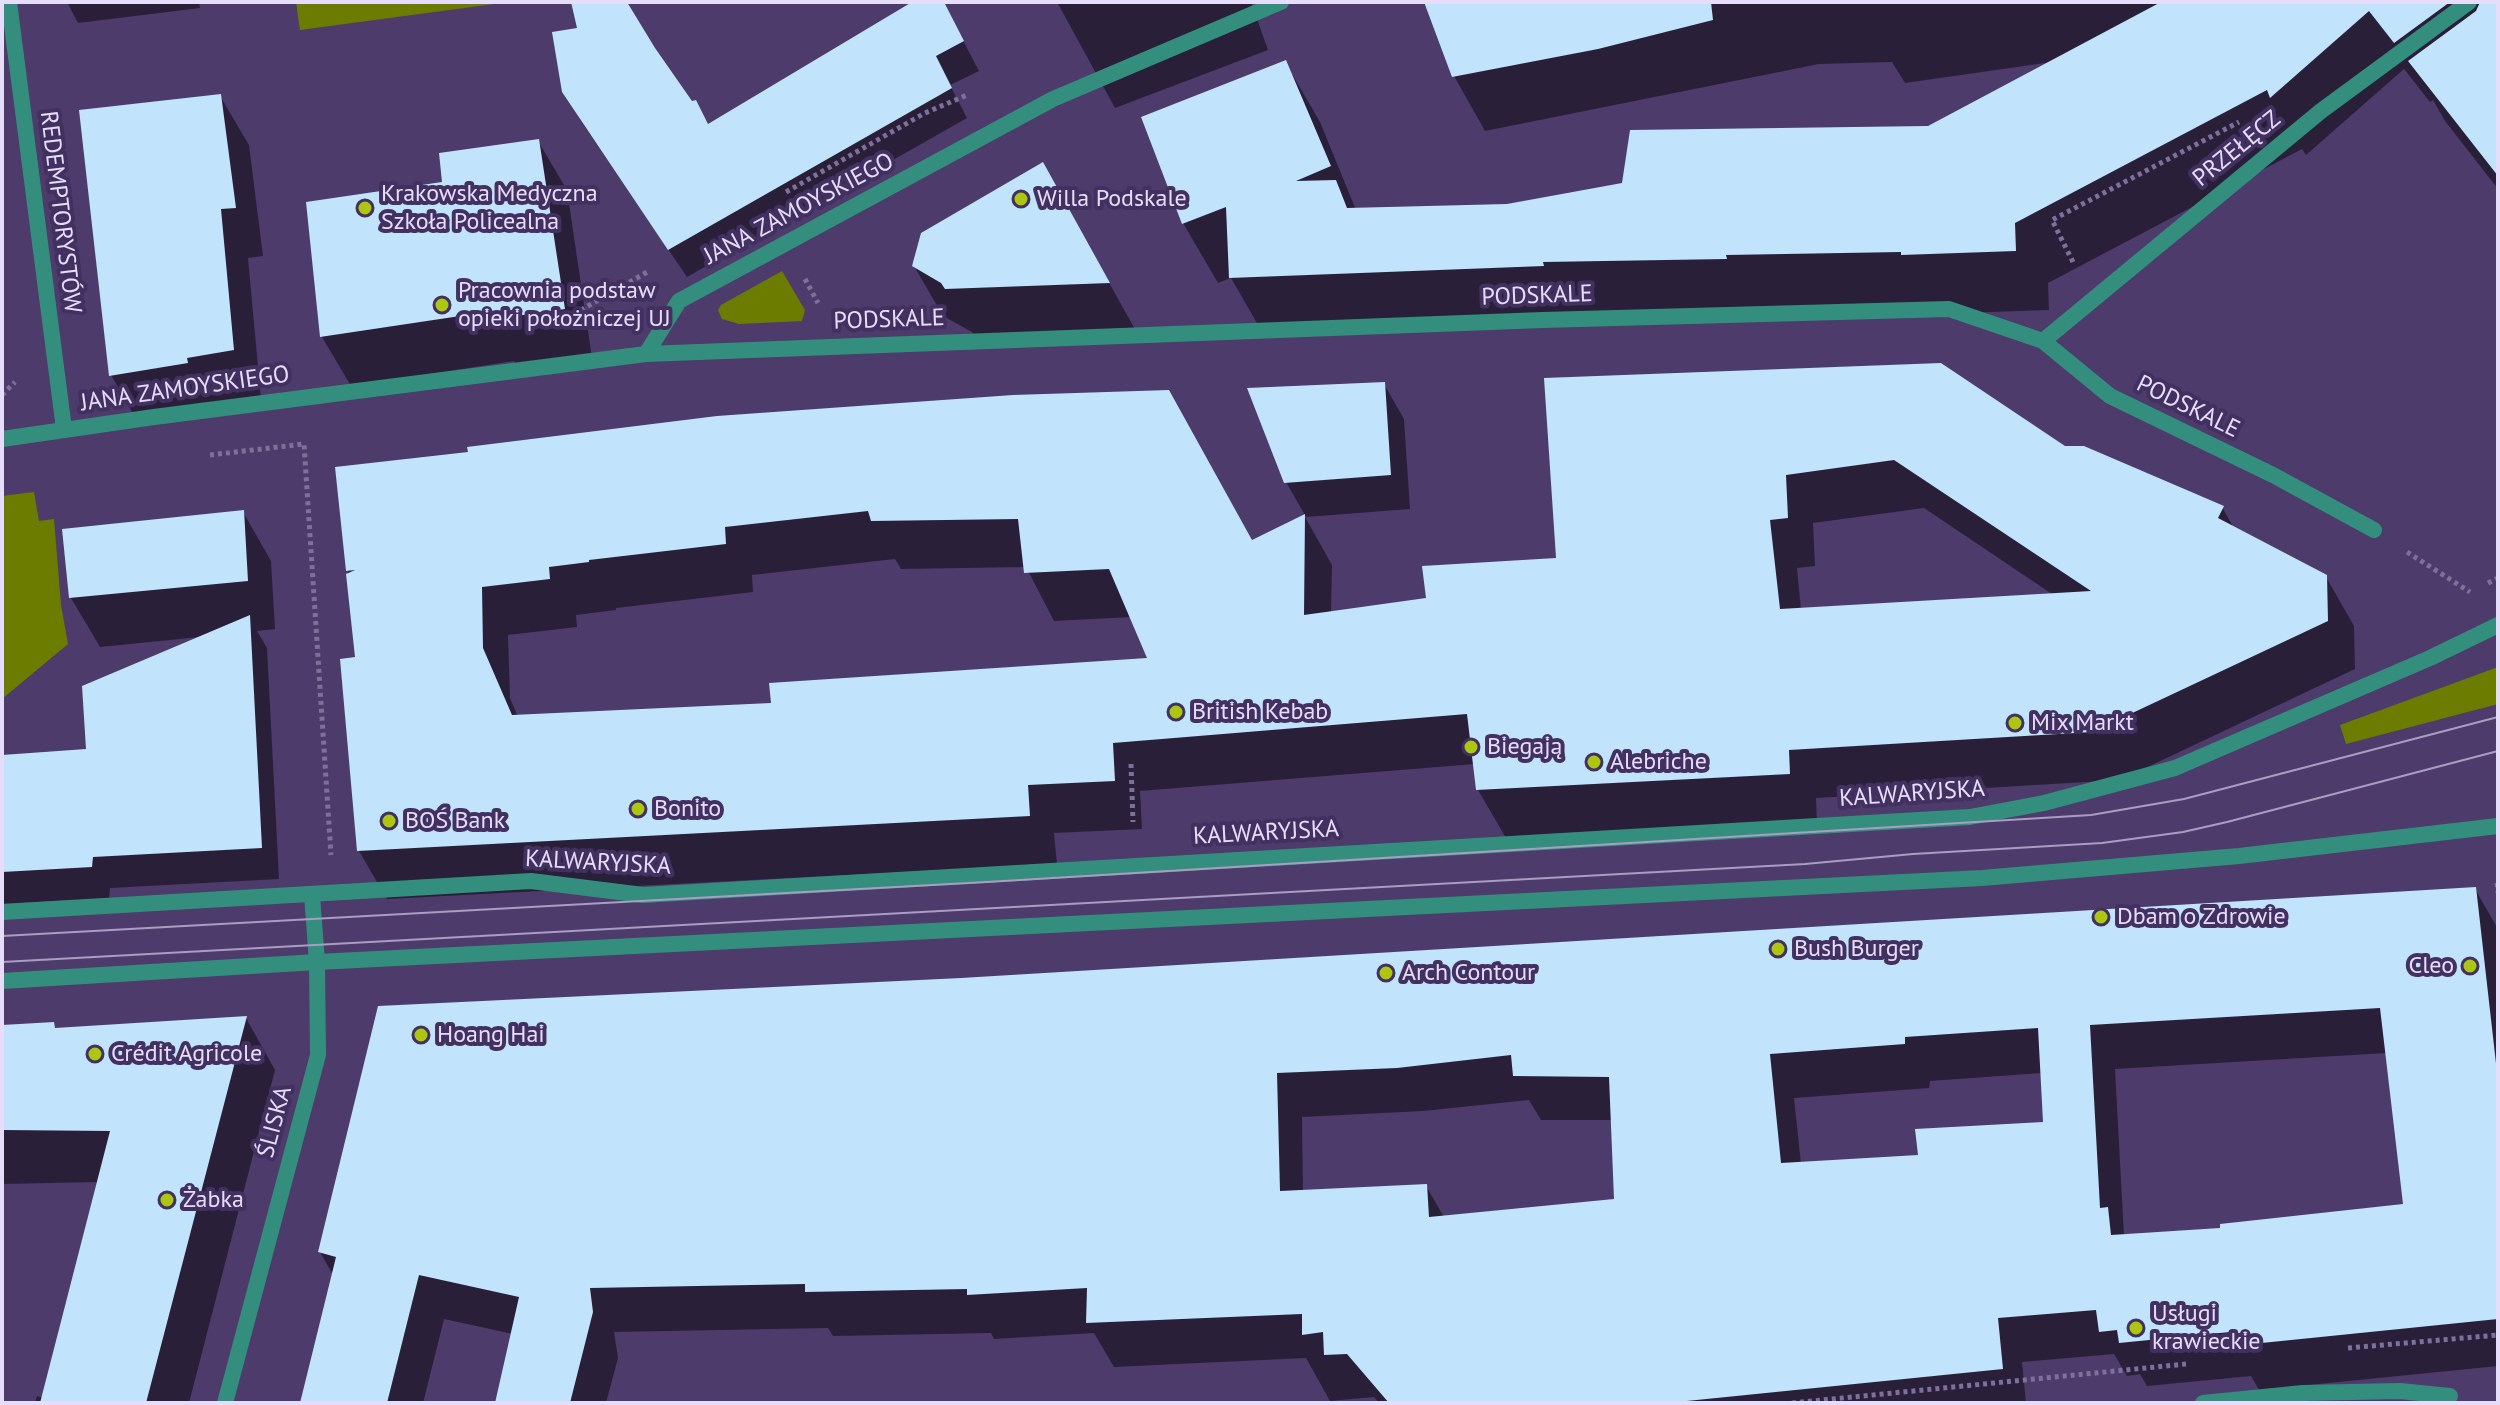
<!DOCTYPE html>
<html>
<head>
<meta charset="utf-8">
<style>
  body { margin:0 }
  #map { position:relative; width:2500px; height:1405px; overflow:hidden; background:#4d3b6c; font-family:"PT Sans",sans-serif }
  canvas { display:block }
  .frame { position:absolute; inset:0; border:4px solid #e6ddfb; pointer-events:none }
</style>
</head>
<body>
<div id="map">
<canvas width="2500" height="1405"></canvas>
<div class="frame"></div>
</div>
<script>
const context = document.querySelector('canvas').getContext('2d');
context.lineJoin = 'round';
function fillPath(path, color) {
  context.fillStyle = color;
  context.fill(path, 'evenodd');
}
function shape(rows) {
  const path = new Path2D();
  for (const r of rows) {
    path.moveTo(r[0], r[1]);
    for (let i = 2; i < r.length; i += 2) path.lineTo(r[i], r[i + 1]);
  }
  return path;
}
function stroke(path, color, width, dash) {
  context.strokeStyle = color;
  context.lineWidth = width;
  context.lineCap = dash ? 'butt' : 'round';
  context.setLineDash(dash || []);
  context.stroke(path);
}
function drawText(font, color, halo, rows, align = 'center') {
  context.font = font + ' "PT Sans",sans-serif';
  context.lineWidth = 8;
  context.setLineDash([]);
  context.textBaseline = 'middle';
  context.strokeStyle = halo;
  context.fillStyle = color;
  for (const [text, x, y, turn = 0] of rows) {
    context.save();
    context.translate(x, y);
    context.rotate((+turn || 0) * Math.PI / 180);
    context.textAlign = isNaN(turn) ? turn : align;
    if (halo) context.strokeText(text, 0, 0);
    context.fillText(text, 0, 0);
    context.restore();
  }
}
fillPath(shape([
  [296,2,509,2,300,30],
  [782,271,805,310,802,321,739,324,722,319,718,310,721,305],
  [34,492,39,521,54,519,61,605,68,644,2,699,2,496],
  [2498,667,2498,704,2346,744,2340,725]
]), '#6b7c00');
fillPath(shape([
  [67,2,199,2,200,8,78,23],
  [573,2,625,2,653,49,709,126,916,2,943,2,979,71,950,85,967,118,687,277,581,121,564,91,579,30],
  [1057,2,1251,2,1268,50,1115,108],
  [1469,2,2160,2,2161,4,2166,2,2498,2,2498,189,2445,121,2433,100,2430,102,2404,69,2306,155,2302,149,2048,283,2049,310,1265,337,1231,278,1218,283,1183,223,1285,62,1320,122,1356,210,1508,206,1929,128,2052,62,1905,83,1892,62,1819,64,1485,131,1454,76],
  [220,96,249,145,263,256,248,258,261,399,139,424,111,375],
  [538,141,567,190,592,358,519,369,514,361,351,386,322,337],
  [1070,213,1136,331,975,338,972,332,943,316,914,266],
  [1547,380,2064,448,2222,507,2235,530,2326,577,2354,626,2355,669,2120,780,1816,798,1817,822,1506,838,1478,790,1475,764,1140,791,1142,829,1054,833,1057,864,387,899,359,851,357,659,348,570,470,454,1252,542,1305,517,1332,565,1331,613,1428,599,1558,560],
  [1924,508,2055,596,1801,610,1797,568,1815,566,1813,523],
  [895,559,901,569,1026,567,1054,621,1132,617,1150,660,773,705,518,717,510,698,508,635,577,627,576,615,616,610,616,608,753,592,752,575],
  [1384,384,1404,419,1410,509,1306,517,1286,482],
  [243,512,271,561,275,629,257,631,267,648,279,879,110,888,109,898,2,904,2,757,88,751,200,637,100,647,71,598],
  [2475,889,2498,929,2498,1366,2259,1390,2251,1376,2147,1386,2140,1374,2127,1376,2114,1354,2022,1362,2026,1403,1379,1403,1374,1397,1330,1401,1306,1358,1114,1367,1094,1333,994,1339,991,1333,833,1336,828,1328,614,1332,618,1358,606,1403,497,1403,513,1334,444,1319,423,1403,302,1403,333,1275,320,1252,961,980],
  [2387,1053,2406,1205,2222,1230,2124,1236,2115,1069],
  [2042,1073,2045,1124,1920,1157,1801,1164,1794,1098,1929,1088,1930,1081],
  [1529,1100,1541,1120,1613,1120,1616,1201,1444,1217,1426,1186,1303,1192,1302,1117,1423,1111],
  [246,1018,275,1070,189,1403,35,1403,37,1396,44,1398,99,1182,2,1184,2,1028,56,1030]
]), '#0007');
fillPath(shape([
  [571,2,627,2,655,48,692,101,696,100,708,124,912,2,944,2,964,41,936,56,952,88,668,250,562,92,552,32,577,28],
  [1424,2,1711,2,1713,20,1598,49,1452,77],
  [2161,2,2450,2,2394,43,2369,11,2270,98,2267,90,2015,223,2016,251,1901,255,1901,252,1726,255,1727,259,1543,262,1544,266,1229,278,1226,207,1182,224,1141,117,1286,60,1331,166,1296,181,1336,180,1347,208,1507,204,1622,183,1630,130,1928,126],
  [2480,2,2498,2,2498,176,2408,61,2476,11],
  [221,94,236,208,221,209,234,350,187,358,188,363,109,376,79,110],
  [539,139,565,309,489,320,487,312,320,337,306,202,442,182,439,153],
  [1043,162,1110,283,945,289,941,283,912,266,921,233],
  [1941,363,2065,446,2084,446,2224,506,2218,518,2327,575,2328,621,2092,732,1789,750,1790,774,1476,790,1467,714,1113,743,1115,781,1028,785,1030,816,357,851,340,659,355,657,346,574,355,570,346,571,335,467,468,452,467,447,717,416,1013,395,1169,390,1252,540,1305,514,1304,615,1426,598,1422,566,1556,558,1544,378],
  [1894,460,2091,591,1780,609,1770,520,1788,518,1786,475],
  [868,511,871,521,1018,519,1024,573,1109,569,1147,658,769,683,771,703,512,715,483,648,482,587,550,579,549,567,589,562,589,560,726,544,725,527],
  [1385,382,1391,475,1284,483,1247,388],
  [244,510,248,581,69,598,62,529],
  [250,615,262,848,93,857,92,867,2,872,2,755,86,749,82,686],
  [2476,887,2498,1081,2498,1319,2232,1346,2230,1332,2119,1343,2117,1330,2099,1332,2096,1310,1998,1318,2003,1369,1667,1403,1389,1403,1347,1354,1324,1355,1323,1332,1302,1335,1302,1314,1086,1323,1087,1288,967,1295,967,1289,805,1292,805,1284,590,1288,593,1312,570,1403,495,1403,519,1297,419,1275,387,1403,300,1403,336,1257,318,1252,378,1006,961,978],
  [2380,1008,2403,1204,2220,1224,2220,1228,2111,1235,2108,1207,2100,1208,2090,1025],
  [2038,1028,2043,1122,1915,1129,1918,1155,1781,1163,1770,1054,1905,1044,1905,1037],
  [1511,1055,1513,1076,1609,1077,1614,1199,1429,1217,1427,1184,1280,1191,1277,1073,1397,1068],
  [247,1016,146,1403,40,1403,110,1131,2,1130,2,1025,54,1022,55,1028]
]), '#c1e3fc');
stroke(shape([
  [786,192,925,113,967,95],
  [2073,262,2052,220,2239,122],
  [805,279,818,303],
  [560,322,649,271],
  [2,395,15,382],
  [210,455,304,444,331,855],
  [2407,552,2470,592],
  [2488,583,2498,578],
  [1131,764,1133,822],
  [2497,883,2498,893],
  [2348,1348,2498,1335],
  [1792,1403,2186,1364]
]), '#7f709b', 5, [4, 4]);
stroke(shape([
  [9,2,64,429],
  [2043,341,2321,111,2469,2],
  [646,354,679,301,1053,99,1281,2],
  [2,439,154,417,646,354,1543,320,1949,309,2043,341,2110,396,2273,475,2374,530],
  [225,1403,318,1055,317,962,312,895],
  [2203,1403,2303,1393,2400,1391,2450,1396]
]), '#348e7d', 16);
stroke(shape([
  [2,912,531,881,643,895,1970,817,2044,803,2175,768,2430,658,2498,625],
  [2,981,317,962,1982,878,2239,856,2498,826]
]), '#348e7d', 16);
stroke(shape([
  [2,936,987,882,2091,815,2184,799,2498,717],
  [2,962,1805,864,1913,854,2102,843,2183,832,2227,822,2498,751]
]), '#a99dc2', 2);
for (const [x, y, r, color] of [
  [1021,199,8,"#acc612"],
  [365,208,8,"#acc612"],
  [442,305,8,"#acc612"],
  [1176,712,8,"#acc612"],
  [2015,723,8,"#acc612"],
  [1471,747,8,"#acc612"],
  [1594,762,8,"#acc612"],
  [638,809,8,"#acc612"],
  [389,821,8,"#acc612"],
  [2101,917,8,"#acc612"],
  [1778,949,8,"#acc612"],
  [2470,966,8,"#acc612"],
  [1386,973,8,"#acc612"],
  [421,1035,8,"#acc612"],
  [95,1054,8,"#acc612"],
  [167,1200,8,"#acc612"],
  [2136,1328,8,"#acc612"]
]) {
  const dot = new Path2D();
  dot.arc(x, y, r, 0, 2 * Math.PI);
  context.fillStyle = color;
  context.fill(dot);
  stroke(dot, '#423160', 3);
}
drawText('24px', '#e6ddfb', '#423160', [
  ["PRZEŁĘCZ",2237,149,-39],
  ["JANA ZAMOYSKIEGO",799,209,-28],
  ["REDEMPTORYSTÓW",60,212,83],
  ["PODSKALE",1537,296,-2],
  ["PODSKALE",889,320,-2],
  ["JANA ZAMOYSKIEGO",185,389,-8],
  ["PODSKALE",2188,407,26],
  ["KALWARYJSKA",1912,794,-4],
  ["KALWARYJSKA",1266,833,-3],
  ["KALWARYJSKA",598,863,3],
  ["ŚLISKA",275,1122,-75]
]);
drawText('24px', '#e6ddfb', '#423160', [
  ["Krakowska Medyczna",381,194],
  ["Szkoła Policealna",381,222],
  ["Willa Podskale",1037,199],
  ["Pracownia podstaw",458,291],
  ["opieki położniczej UJ",458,319],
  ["British Kebab",1192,712],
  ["Mix Markt",2031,723],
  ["Biegają",1487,747],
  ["Alebriche",1610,762],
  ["Bonito",654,809],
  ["BOŚ Bank",405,821],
  ["Dbam o Zdrowie",2117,917],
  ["Bush Burger",1794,949],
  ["Cleo",2454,966,"right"],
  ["Arch Contour",1402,973],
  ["Hoang Hai",437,1035],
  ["Crédit Agricole",111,1054],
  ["Żabka",183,1200],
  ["Usługi",2152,1314],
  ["krawieckie",2152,1342]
], 'left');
</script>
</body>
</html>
